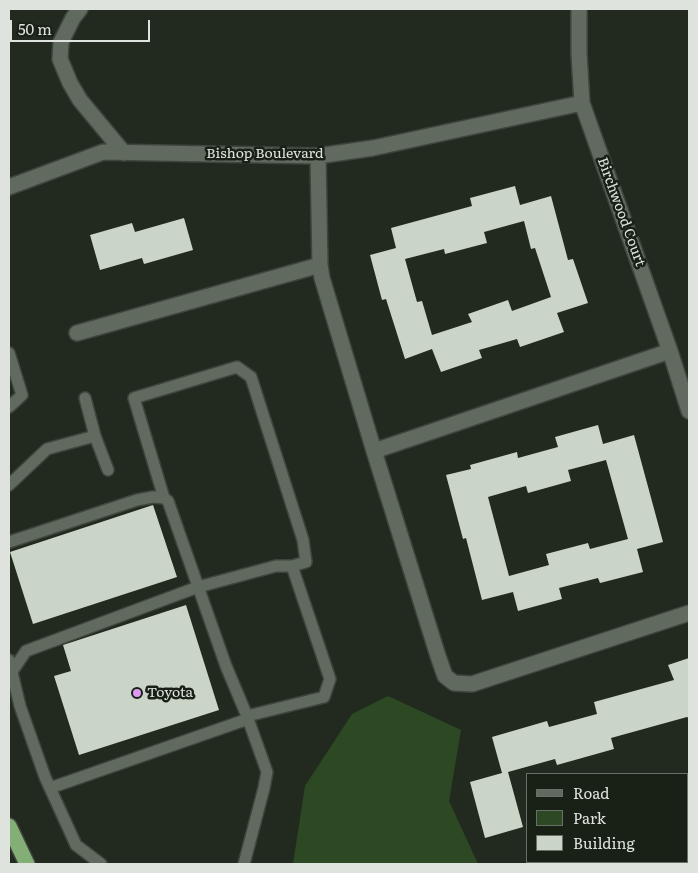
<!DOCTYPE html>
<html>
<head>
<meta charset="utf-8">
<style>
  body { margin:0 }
  #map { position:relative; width:698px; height:873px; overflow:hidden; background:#222a20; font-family:Literata,serif }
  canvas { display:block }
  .frame { position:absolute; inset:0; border:10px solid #dee3dd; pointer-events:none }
  .legend { position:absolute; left:526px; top:773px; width:162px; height:90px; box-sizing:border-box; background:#192117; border:1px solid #686f66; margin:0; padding:6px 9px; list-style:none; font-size:15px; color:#dee3dd }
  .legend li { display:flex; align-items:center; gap:10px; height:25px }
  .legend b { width:25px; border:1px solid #686f66 }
  .scale { position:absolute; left:10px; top:20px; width:140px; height:22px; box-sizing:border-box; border:2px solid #dee3dd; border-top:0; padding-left:6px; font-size:15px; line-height:18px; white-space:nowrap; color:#dee3dd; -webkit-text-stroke:4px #192117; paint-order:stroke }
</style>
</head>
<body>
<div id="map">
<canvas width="698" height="873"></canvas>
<div class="frame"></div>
<ul class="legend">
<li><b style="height:6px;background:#616a5e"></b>Road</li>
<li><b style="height:14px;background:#2d4924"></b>Park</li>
<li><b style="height:14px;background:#cad5c7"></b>Building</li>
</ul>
<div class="scale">50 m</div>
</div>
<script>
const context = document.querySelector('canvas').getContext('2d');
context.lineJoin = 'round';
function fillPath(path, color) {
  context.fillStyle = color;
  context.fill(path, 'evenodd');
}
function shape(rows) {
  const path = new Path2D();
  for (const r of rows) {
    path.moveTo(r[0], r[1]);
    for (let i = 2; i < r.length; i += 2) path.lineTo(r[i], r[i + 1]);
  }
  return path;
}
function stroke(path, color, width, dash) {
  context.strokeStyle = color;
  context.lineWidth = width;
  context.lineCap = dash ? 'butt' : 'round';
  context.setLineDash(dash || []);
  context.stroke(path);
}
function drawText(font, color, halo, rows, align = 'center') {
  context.font = font + ' Literata,serif';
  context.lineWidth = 5;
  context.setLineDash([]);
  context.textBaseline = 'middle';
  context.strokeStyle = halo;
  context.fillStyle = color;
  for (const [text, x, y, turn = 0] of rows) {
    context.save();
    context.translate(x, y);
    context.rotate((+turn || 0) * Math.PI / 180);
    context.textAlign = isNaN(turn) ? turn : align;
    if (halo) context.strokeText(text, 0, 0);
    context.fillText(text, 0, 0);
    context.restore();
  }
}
fillPath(shape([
  [388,696,461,730,449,801,478,864,293,864,305,786,352,714]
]), '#2d4924');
fillPath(shape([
  [515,186,520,205,551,196,568,260,573,259,588,303,557,313,564,332,520,347,517,339,479,350,482,358,441,372,432,349,405,359,386,299,382,300,370,255,396,248,391,228,472,206,470,198],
  [524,221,531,249,535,248,551,297,512,311,508,300,468,314,472,322,432,335,422,301,417,302,405,259,444,249,445,254,487,243,484,232],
  [184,218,193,250,144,264,142,258,100,270,90,235,132,223,135,232],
  [598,425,603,444,634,435,663,542,637,549,643,572,600,583,598,578,559,588,562,599,518,611,513,592,482,600,466,538,463,539,446,475,471,469,470,465,517,452,518,458,558,447,555,437],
  [606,460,628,539,590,549,588,543,546,554,549,565,509,576,488,497,526,486,528,493,571,481,568,470],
  [153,505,177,577,33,624,10,552],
  [186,605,219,710,79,755,54,676,71,671,63,645],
  [689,658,689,718,687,717,611,738,614,749,557,765,555,759,508,772,523,827,485,838,470,782,502,773,492,737,547,721,549,727,597,714,594,702,674,680,668,665]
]), '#cad5c7');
const lane = shape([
  [9,353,22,395,9,407],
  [85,398,95,436,108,470],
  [9,485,47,449,95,436],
  [164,498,134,398,237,367,251,377,303,540,306,562,292,566],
  [9,542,137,500,153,497,164,498,168,501,226,666,247,716,267,772,264,788,244,864],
  [9,660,20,706,45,777,76,845,101,864],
  [9,676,26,651,198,587,276,566,292,566,330,679,324,697,247,716],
  [50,788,248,719],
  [556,862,557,864]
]);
const street = shape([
  [80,9,73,18,61,42,60,59,70,83,80,100,124,153],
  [579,9,579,53,582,103,670,351,689,411],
  [318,156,320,265,322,278,374,451,438,656,445,676,454,683,472,684,689,613],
  [9,187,103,152,318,156,373,148,582,103],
  [77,333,320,265],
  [374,451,670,351],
  [687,842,689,841],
  [625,864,632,862]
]);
const highway = shape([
  [9,826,27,864]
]);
stroke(lane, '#3e453c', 14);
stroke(street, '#3e453c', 18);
stroke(highway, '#3e453c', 18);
stroke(lane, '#616a5e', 11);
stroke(street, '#616a5e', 15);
stroke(highway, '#83ae76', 15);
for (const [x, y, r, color] of [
  [137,693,5,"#de98f2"]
]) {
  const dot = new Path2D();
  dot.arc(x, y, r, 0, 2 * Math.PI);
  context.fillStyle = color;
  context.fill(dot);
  stroke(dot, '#192117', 2);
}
drawText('14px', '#dee3dd', '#192117', [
  ["Bishop Boulevard",265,154],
  ["Birchwood Court",621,212,70]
]);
drawText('14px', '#dee3dd', '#192117', [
  ["Toyota",147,693]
], 'left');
</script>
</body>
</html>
